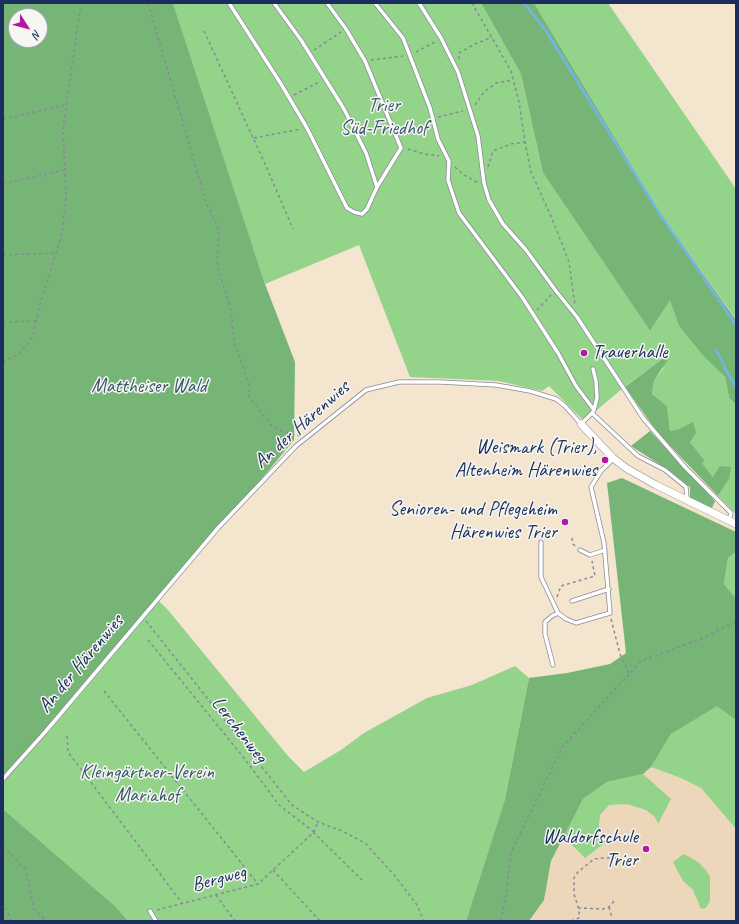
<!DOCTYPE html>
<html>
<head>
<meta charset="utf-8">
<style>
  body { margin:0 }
  #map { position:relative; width:739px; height:924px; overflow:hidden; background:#f4e5cf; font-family:Caveat,sans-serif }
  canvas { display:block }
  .frame { position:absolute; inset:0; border:4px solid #1b2f5e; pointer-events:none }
  .north { position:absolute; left:8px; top:8px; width:40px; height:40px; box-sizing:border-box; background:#f6f6f2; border:1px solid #9ea6b7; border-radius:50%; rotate:126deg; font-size:11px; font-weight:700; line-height:16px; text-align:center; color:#1b2f5e }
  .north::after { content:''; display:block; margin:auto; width:14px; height:18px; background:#b5179e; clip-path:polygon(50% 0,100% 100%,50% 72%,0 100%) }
</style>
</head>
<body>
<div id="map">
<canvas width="739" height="924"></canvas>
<div class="frame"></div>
<div class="north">N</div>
</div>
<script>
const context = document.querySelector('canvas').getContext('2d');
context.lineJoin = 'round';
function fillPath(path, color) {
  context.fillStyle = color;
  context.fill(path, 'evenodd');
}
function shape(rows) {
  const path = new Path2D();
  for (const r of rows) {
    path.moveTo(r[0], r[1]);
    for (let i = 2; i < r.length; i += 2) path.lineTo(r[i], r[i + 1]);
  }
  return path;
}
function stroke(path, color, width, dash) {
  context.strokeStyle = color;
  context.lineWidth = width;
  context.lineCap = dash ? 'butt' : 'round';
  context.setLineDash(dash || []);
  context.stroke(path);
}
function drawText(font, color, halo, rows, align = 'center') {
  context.font = font + ' Caveat,sans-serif';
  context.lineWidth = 3;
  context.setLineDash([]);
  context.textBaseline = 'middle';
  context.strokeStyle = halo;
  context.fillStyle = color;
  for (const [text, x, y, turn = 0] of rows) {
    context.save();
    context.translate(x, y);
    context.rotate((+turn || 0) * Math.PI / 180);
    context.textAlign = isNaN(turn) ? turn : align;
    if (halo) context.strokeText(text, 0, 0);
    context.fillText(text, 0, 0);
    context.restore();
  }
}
fillPath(shape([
  [651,767,681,778,701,788,736,829,736,921,529,921,544,900,551,861,583,799,643,774]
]), '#edd7bb');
fillPath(shape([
  [173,3,481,3,521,74,543,173,650,331,670,299,679,326,705,358,725,377,729,398,736,404,736,514,718,496,729,479,713,477,702,463,705,461,690,442,693,423,679,429,670,431,667,406,652,394,654,381,663,369,666,356,623,388,597,410,582,419,549,386,542,391,499,381,410,377,359,245,265,284],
  [534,3,608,3,736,189,736,319,660,213],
  [736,552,736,599,735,599,724,584,728,558],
  [159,601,168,610,288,756,304,772,341,750,364,733,427,698,472,685,515,666,529,678,505,799,466,921,128,921,115,906,3,809,3,776],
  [717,705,736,720,736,829,701,788,681,778,651,767,671,734],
  [643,774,671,799,658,824,655,817,646,810,627,804,609,805,600,815,599,824,599,837,606,842,585,858,563,836,583,799,607,782],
  [684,854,698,862,706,870,710,877,710,901,706,908,701,909,693,890,683,881,673,862]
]), '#93d38a');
fillPath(shape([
  [3,3,173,3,265,284,295,362,294,440,150,612,3,776],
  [16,16,40,16,40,40,16,40],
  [481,3,534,3,660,213,736,320,736,404,729,398,725,377,705,358,679,326,670,300,650,331,543,173,521,74],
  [666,356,669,358,654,381,652,394,667,406,670,431,679,429,693,422,696,433,690,442,705,461,702,463,713,477,720,466,731,467,729,479,718,496,658,433,625,387],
  [650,431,715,501,712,508,690,498,690,487,665,468,631,446],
  [622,478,736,532,736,552,728,558,724,584,736,599,736,720,717,706,671,734,651,767,643,774,607,782,583,799,551,861,544,900,529,921,466,921,505,799,529,678,567,673,610,664,626,653,607,483],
  [3,809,115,906,128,921,3,921]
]), '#76b576');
stroke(shape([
  [524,3,546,31,659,213,736,325],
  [716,349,727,372,736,387]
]), '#71b5e7', 2.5);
const service = shape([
  [229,3,281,84,307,128,347,208,354,212,362,214,367,209,377,187,401,148,365,61,346,29,327,3],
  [274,3,301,40,344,109,366,153,377,187],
  [375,3,403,38,430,108,438,139,449,161,448,180,459,213,522,297,558,353,576,386,594,410,592,413],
  [419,3,441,38,458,72,478,136,484,183,489,200,503,224,526,250,556,291,577,317,643,418,685,467,731,513,729,520],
  [593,369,596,381,597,398,594,410],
  [541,542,541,577,558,613,566,619,576,623,610,613,604,543,591,487,601,471,613,459],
  [580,550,590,555,605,550],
  [572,601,609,589],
  [553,665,545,634,545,622,552,616,558,613],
  [3,779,46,731,218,528,296,446,366,390,399,382,440,382,496,385,530,391,556,399,565,406,581,424,592,413,638,456,665,470,686,487,687,499],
  [150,911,156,921]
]);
const minor = shape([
  [581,424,613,458,626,468,656,485,736,524]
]);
stroke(service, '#888a96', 5);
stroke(minor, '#888a96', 8);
stroke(shape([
  [148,3,206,202,219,230,217,264,231,310,234,341,249,384,249,397,271,425,279,430,300,436],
  [472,3,511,71,519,102,525,142,531,172,551,216,569,262,575,305],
  [204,31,266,166,293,229],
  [314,50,341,32],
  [416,52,435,42],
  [459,59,459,53,475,44,492,37],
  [371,60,403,56],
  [294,95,319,82],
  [475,105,484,92,496,83,513,80],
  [438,117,463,111],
  [3,119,66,105],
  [254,138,301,129],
  [408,149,424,154,439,156],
  [455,167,464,175,478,183],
  [488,167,493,151,511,144,525,142],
  [3,184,65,170],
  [3,255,56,253],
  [537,310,551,295],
  [3,322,36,321],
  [3,362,18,354,27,345,33,336,40,304,62,234,66,194,63,129,81,3],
  [572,538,573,544,575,546],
  [557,597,561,586,595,576,592,561],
  [611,619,620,654,629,674],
  [146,621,292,805,318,822,342,831,365,843,395,876,417,905,424,921],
  [148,640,244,758,279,805,314,832],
  [104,691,258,884],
  [67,736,68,752,182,903],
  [313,832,364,882],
  [3,846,26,870,34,909,46,921],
  [273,870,320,921],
  [216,895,235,921],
  [3,902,11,921],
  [609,907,611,914,611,917],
  [578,908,603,909,609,907,616,899],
  [157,910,258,884,314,832,318,822],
  [501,921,506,895,511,852,563,746,641,661,701,639,736,621],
  [571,921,579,918,579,910,574,894,574,878,578,872,594,859,601,858,616,858,632,863]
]), '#888a96', 1.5, [3, 3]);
stroke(service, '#fff', 3.5);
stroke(minor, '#fff', 7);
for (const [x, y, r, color] of [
  [584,353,4,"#b5179e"],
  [605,460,4,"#b5179e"],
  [565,522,4,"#b5179e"],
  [646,849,4,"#b5179e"]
]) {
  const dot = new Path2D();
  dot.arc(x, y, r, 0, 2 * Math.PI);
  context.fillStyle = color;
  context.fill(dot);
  stroke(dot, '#f6f6f2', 1.5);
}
drawText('20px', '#395869', '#f6f6f2', [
  ["Trier",384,106],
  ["Süd-Friedhof",384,129],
  ["Mattheiser Wald",149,387],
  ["Kleingärtner-Verein",147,773],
  ["Mariahof",147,796]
]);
drawText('20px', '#1b2f5e', '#f6f6f2', [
  ["Trauerhalle",592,353,"left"],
  ["Weismark (Trier),",597,448],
  ["Altenheim Härenwies",597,471],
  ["Senioren- und Pflegeheim",557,510],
  ["Härenwies Trier",557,533],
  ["Waldorfschule",638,838],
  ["Trier",638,861]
], 'right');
drawText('20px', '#1b2f5e', '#f6f6f2', [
  ["An der Härenwies",302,425,-42],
  ["An der Härenwies",81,664,-50],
  ["Lerchenweg",239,730,52],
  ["Bergweg",219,879,-15]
]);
</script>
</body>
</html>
